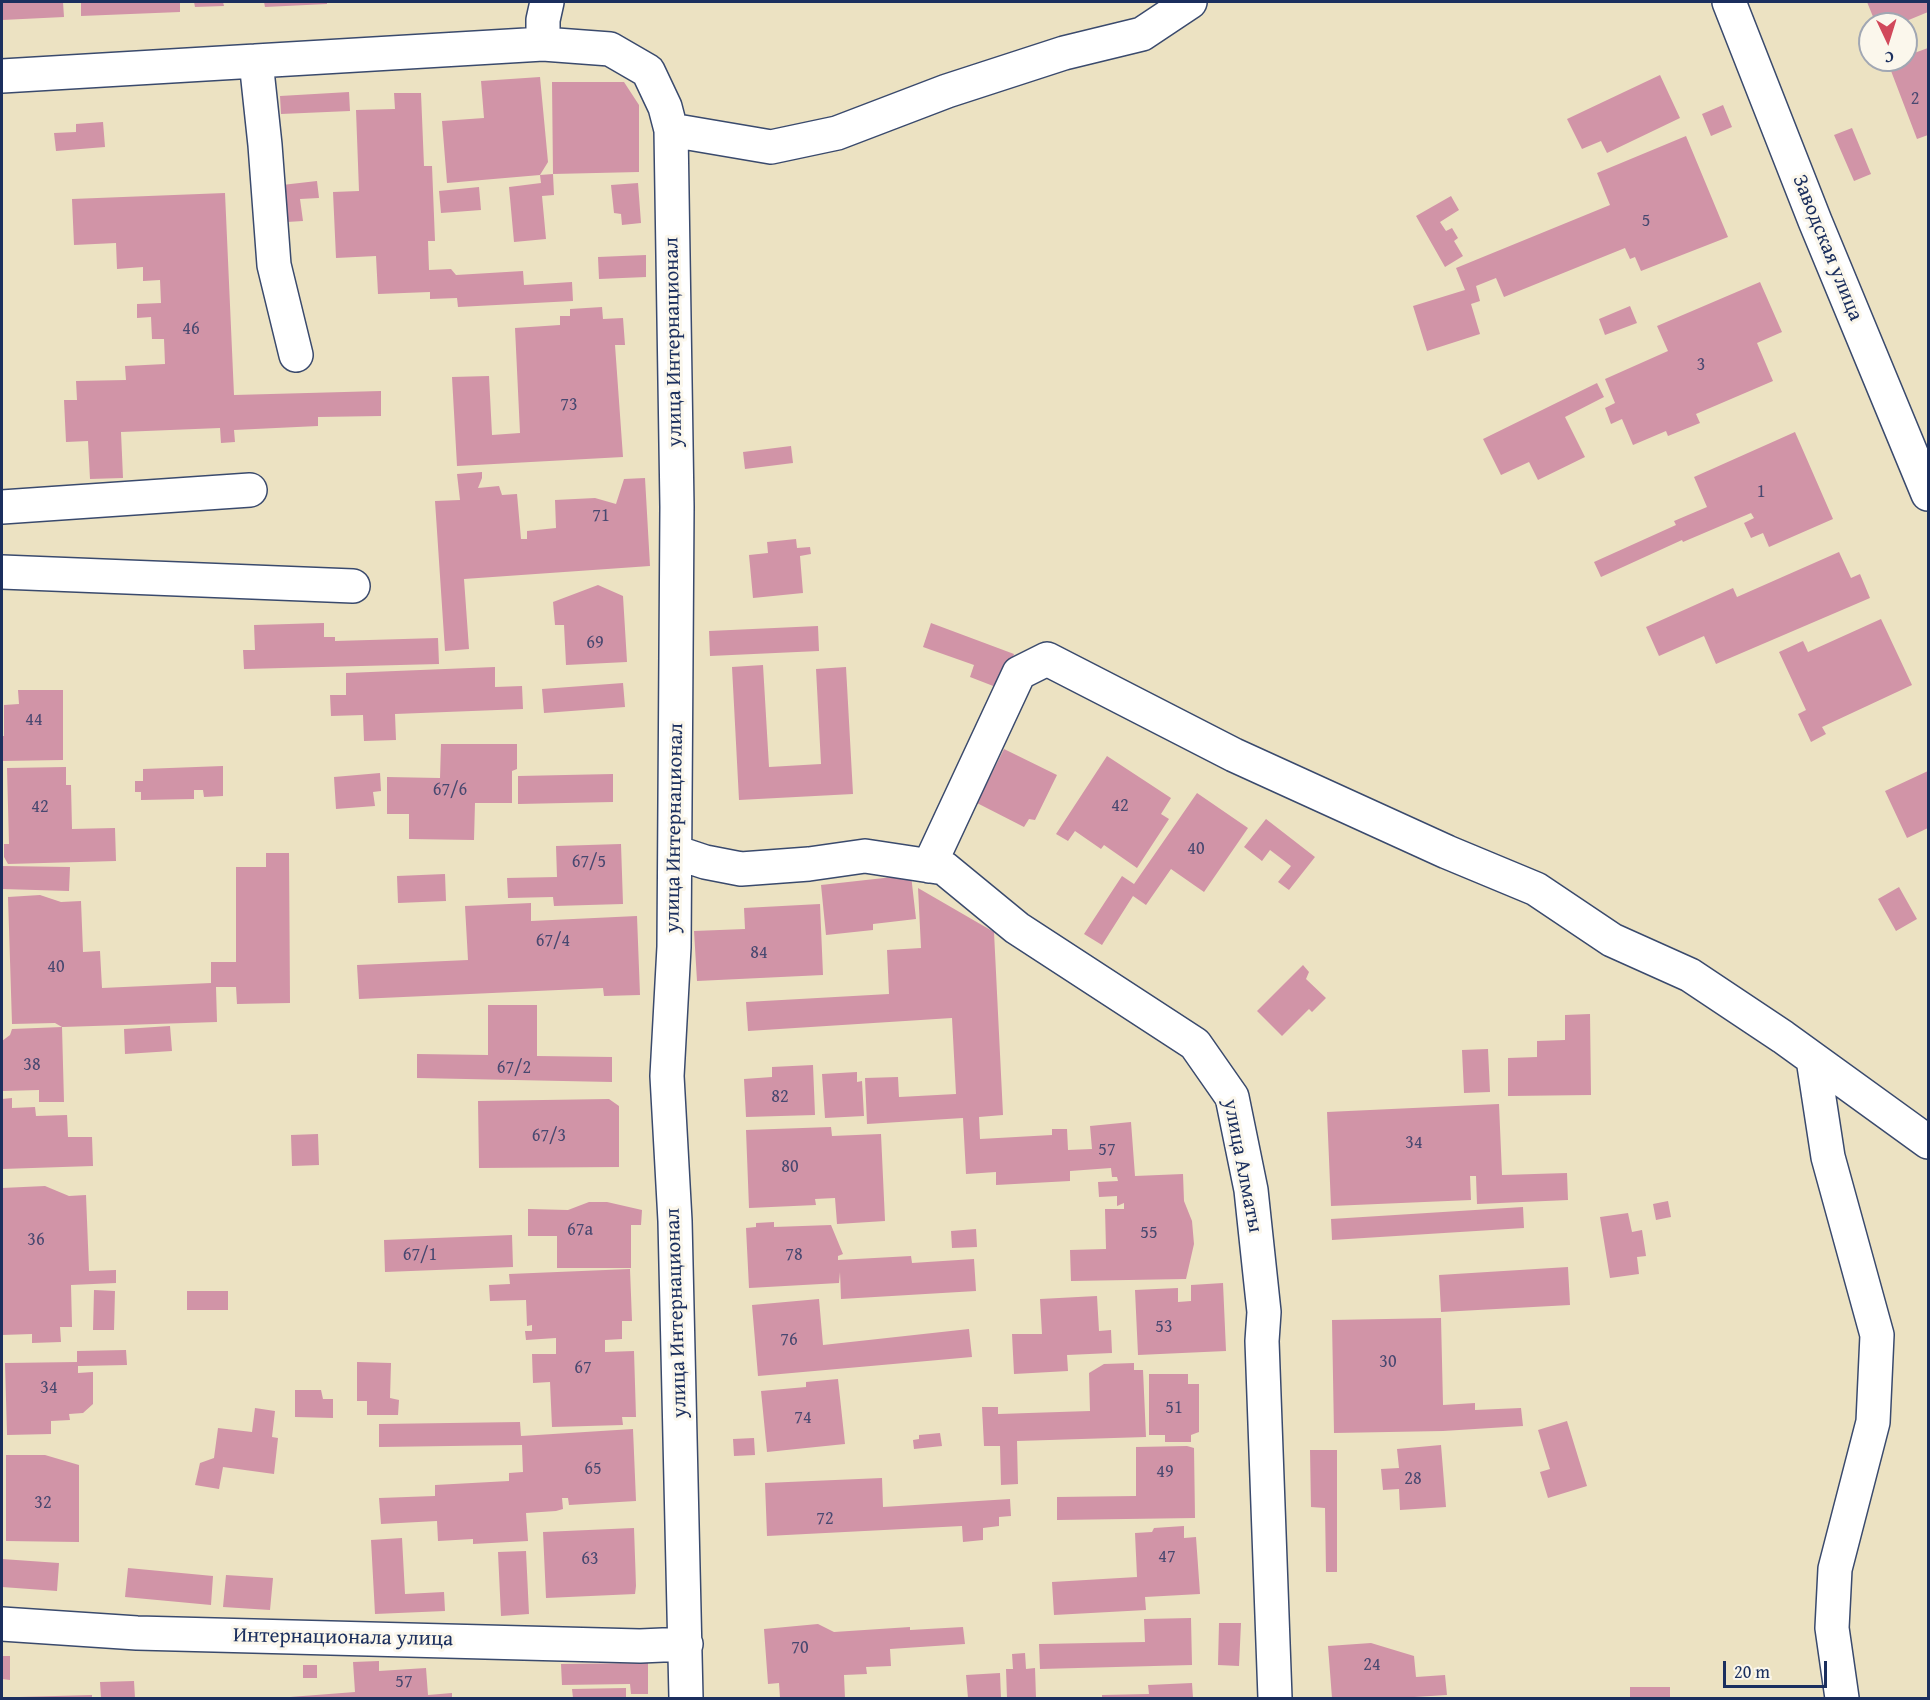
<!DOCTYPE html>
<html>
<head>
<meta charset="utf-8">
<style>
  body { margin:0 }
  #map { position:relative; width:1930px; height:1700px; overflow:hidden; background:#ece2c2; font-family:"Gentium Book Plus",serif }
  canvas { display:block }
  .frame { position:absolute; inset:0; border:3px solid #1b2f5e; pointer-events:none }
  .north { position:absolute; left:1858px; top:12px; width:60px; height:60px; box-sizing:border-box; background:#fbf7ec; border:2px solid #a1a7b3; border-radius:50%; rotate:176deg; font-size:16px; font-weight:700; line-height:24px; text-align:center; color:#1b2f5e }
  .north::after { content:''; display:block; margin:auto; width:21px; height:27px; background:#d1495b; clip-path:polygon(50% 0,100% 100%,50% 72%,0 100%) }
  .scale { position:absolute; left:1723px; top:1661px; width:104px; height:27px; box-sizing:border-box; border:3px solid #1b2f5e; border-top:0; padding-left:8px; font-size:18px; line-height:21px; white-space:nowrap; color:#1b2f5e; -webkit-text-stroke:4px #fbf7ec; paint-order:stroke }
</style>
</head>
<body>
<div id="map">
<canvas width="1930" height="1700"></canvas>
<div class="frame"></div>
<div class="north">С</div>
<div class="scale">20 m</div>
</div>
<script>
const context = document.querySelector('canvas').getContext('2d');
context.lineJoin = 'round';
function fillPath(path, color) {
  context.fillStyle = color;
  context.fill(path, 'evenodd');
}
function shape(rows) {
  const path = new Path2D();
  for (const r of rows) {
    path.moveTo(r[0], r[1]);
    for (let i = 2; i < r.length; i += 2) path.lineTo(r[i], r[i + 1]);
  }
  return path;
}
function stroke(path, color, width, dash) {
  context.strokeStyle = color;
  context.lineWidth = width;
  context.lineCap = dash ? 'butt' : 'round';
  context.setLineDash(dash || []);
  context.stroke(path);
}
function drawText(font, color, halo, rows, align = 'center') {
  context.font = font + ' "Gentium Book Plus",serif';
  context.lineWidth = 6;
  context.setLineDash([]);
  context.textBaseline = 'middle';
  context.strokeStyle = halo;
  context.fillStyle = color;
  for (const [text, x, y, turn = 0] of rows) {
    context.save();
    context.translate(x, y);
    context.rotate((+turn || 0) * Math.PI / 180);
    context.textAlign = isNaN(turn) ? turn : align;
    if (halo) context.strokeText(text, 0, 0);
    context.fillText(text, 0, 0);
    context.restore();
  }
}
fillPath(shape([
  [2,2,63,2,64,17,2,20],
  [81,2,180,2,180,12,81,16],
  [194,2,223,2,224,6,195,7],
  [264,2,327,2,327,4,265,7],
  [1867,2,1928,2,1928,12,1899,24,1876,24],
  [1928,48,1928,135,1917,139,1888,63,1896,60,1906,60,1906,56],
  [1660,75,1680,118,1607,153,1601,141,1582,149,1567,119],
  [540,77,548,162,540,175,553,174,554,195,542,196,546,239,514,242,509,187,541,183,540,175,447,183,442,121,484,118,481,81],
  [552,82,624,82,639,105,639,172,553,174],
  [349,92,350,111,281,114,280,96],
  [394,93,421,93,424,166,432,166,435,241,428,241,429,270,451,269,456,275,523,271,524,285,572,282,573,301,458,307,457,298,430,299,430,292,378,294,376,256,336,258,333,192,359,191,356,110,395,109],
  [1723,105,1732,127,1711,136,1702,114],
  [103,122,105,147,56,151,54,133,76,132,76,124],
  [1852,128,1871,174,1854,181,1834,135],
  [1686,136,1728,237,1641,271,1635,257,1630,259,1625,248,1504,297,1496,278,1476,286,1480,301,1471,304,1480,334,1427,351,1413,306,1465,290,1456,268,1610,205,1597,173],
  [317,181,319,198,300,199,303,221,287,222,282,185],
  [638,183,641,223,622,225,621,214,614,213,611,185],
  [479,187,481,210,441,213,439,191],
  [225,193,234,395,381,391,381,416,318,417,318,426,234,430,235,442,221,443,220,428,121,432,123,478,90,479,88,441,66,442,64,400,77,400,76,381,126,380,125,366,165,364,164,339,152,339,151,317,137,318,137,304,161,303,160,280,143,281,143,267,117,269,116,243,74,245,72,199],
  [1451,196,1459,210,1440,222,1446,231,1452,228,1458,238,1454,241,1463,256,1445,267,1416,216],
  [646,255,646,277,599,279,598,257],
  [1760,282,1782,332,1757,343,1773,381,1696,414,1700,423,1668,436,1666,431,1633,445,1622,419,1611,424,1605,408,1615,403,1605,379,1668,351,1657,326],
  [1630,306,1637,323,1605,335,1599,319],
  [602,307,603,319,623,318,625,345,615,345,623,457,457,466,452,377,489,376,492,435,520,433,515,328,560,325,560,316,570,316,570,309],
  [1597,383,1604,397,1565,417,1585,457,1538,480,1529,462,1501,475,1483,439],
  [1795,432,1833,519,1769,547,1763,533,1751,538,1744,523,1754,518,1751,513,1683,542,1682,540,1601,577,1594,562,1676,525,1674,521,1707,507,1694,477],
  [791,446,793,463,745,469,743,452],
  [482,472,482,478,478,488,499,486,502,495,517,494,521,539,527,539,527,531,556,528,555,500,595,498,616,504,624,479,645,478,650,566,464,579,469,649,445,651,435,501,460,500,457,474],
  [796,539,797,548,810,547,811,554,800,556,803,593,753,598,749,555,768,553,767,542],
  [1839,552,1851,578,1860,574,1870,598,1716,664,1704,636,1659,656,1646,627,1733,588,1737,597],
  [598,585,623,596,627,662,566,665,564,625,555,625,553,602],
  [1881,619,1912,685,1822,727,1826,734,1811,742,1798,714,1806,710,1779,652,1803,641,1808,652],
  [324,623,324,637,335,637,335,641,438,638,439,664,244,669,243,650,255,650,254,625],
  [931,623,1014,654,1001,689,970,677,974,665,923,647],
  [818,626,819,651,710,656,709,631],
  [763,665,769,767,821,764,816,669,846,667,853,794,739,800,732,667],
  [495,667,495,687,522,686,523,709,395,714,396,740,364,741,363,715,331,716,330,695,346,695,346,673],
  [623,683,625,707,544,713,542,689],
  [18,690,63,690,63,760,2,761,2,736,4,736,4,705,19,704],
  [441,744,517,744,517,769,512,771,512,803,475,803,474,840,409,839,409,814,387,814,387,777,440,778],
  [1004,749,1057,775,1035,820,1029,819,1024,827,977,803],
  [1107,756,1171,798,1161,814,1169,819,1137,868,1104,845,1101,849,1075,831,1068,841,1056,834],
  [223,766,223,796,204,797,203,790,194,790,194,799,141,800,141,792,135,792,135,781,143,781,143,769],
  [66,767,66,785,71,785,72,829,115,828,116,861,8,864,4,857,4,844,9,844,7,768],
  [1928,771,1928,828,1907,838,1885,791],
  [380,773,381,791,373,792,375,806,336,809,334,777],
  [613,774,613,802,518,804,518,776],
  [1197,793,1248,828,1204,892,1171,869,1146,905,1133,896,1102,945,1084,934,1122,876,1134,884],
  [1266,819,1315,857,1289,890,1278,882,1291,866,1270,850,1262,861,1244,847],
  [621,844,623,904,554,906,553,897,508,898,507,878,557,877,556,846],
  [266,853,289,853,290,1003,237,1004,236,987,216,987,217,1022,62,1027,55,1023,12,1024,8,897,40,895,61,902,81,901,83,952,100,951,102,988,211,983,211,962,236,962,236,867,266,867],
  [2,866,70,867,69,891,2,889],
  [445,874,446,901,398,903,397,876],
  [911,875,916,919,873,924,873,930,826,935,821,885],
  [1899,887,1917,919,1896,931,1878,899],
  [918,888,994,932,1003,1115,979,1117,980,1139,1052,1135,1052,1129,1067,1129,1068,1150,1092,1149,1090,1126,1131,1122,1135,1176,1183,1174,1184,1201,1192,1221,1194,1244,1186,1279,1071,1281,1070,1250,1106,1249,1105,1209,1124,1209,1124,1203,1117,1206,1117,1196,1099,1197,1098,1182,1118,1181,1117,1177,1112,1177,1111,1168,1070,1171,1070,1181,996,1185,996,1172,966,1174,963,1118,867,1124,865,1078,898,1077,899,1097,956,1094,952,1018,748,1031,746,1002,889,994,887,950,921,948],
  [531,903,531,921,637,916,640,995,604,996,603,988,359,999,357,965,468,960,465,906],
  [820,904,823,975,697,981,694,931,745,929,744,908],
  [1303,965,1309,972,1306,979,1326,998,1312,1012,1309,1009,1282,1036,1257,1011],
  [488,1005,537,1005,537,1056,612,1057,612,1082,417,1078,417,1054,488,1055],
  [1590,1014,1591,1095,1508,1096,1508,1058,1537,1057,1537,1041,1565,1040,1565,1015],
  [170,1026,172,1051,125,1054,124,1029],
  [62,1027,64,1102,39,1102,39,1090,3,1091,2,1041,10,1035,12,1029],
  [1488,1049,1490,1092,1464,1093,1462,1050],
  [813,1065,815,1115,746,1117,744,1079,772,1077,772,1067],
  [857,1072,857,1082,862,1081,864,1116,825,1118,822,1074],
  [12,1098,12,1108,35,1107,36,1116,67,1115,68,1137,92,1137,93,1166,2,1169,2,1099],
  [609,1099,619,1106,619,1167,479,1168,478,1101],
  [1499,1104,1502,1175,1567,1173,1568,1200,1477,1204,1476,1176,1470,1176,1471,1200,1331,1206,1327,1112],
  [831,1127,832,1136,881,1134,885,1221,837,1224,835,1198,815,1199,816,1205,749,1208,746,1130],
  [318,1134,319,1165,292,1166,291,1135],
  [45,1186,69,1196,86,1195,89,1271,116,1270,116,1283,71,1285,72,1327,60,1327,61,1342,32,1343,32,1334,2,1335,2,1188],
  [1668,1201,1671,1217,1656,1220,1653,1204],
  [589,1202,607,1202,642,1210,641,1225,631,1225,631,1268,557,1268,557,1236,528,1236,528,1209,568,1210],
  [1523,1207,1524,1228,1332,1240,1331,1219],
  [1628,1213,1632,1232,1642,1230,1646,1256,1637,1257,1639,1274,1610,1278,1600,1217],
  [774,1222,774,1227,831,1225,843,1254,838,1256,838,1260,911,1256,912,1263,974,1259,976,1291,841,1299,840,1272,839,1283,749,1288,746,1228,756,1227,756,1223],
  [976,1229,977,1247,952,1248,951,1231],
  [512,1235,513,1267,385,1272,384,1240],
  [1568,1267,1570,1305,1441,1312,1439,1275],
  [630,1269,632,1321,622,1321,622,1339,605,1340,605,1352,634,1351,636,1417,622,1417,623,1425,552,1427,550,1382,533,1383,532,1354,556,1354,556,1338,526,1340,525,1331,532,1331,532,1325,527,1326,526,1300,490,1301,489,1285,510,1284,509,1274],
  [1223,1283,1226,1351,1138,1355,1135,1290,1178,1288,1178,1302,1191,1301,1191,1285],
  [94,1290,115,1291,114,1330,93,1330],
  [187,1291,228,1291,228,1310,187,1310],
  [1097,1296,1099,1331,1111,1330,1112,1353,1067,1355,1068,1371,1014,1374,1012,1334,1042,1334,1040,1299],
  [819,1299,823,1345,969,1329,972,1357,758,1376,752,1305],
  [1441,1318,1443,1405,1475,1403,1475,1410,1521,1408,1523,1426,1443,1431,1334,1433,1332,1320],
  [126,1350,127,1365,78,1366,78,1373,93,1372,93,1404,83,1413,69,1414,70,1420,51,1421,51,1434,7,1435,5,1363,77,1362,77,1351],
  [357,1362,391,1363,390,1398,399,1400,398,1415,367,1415,367,1401,357,1401],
  [1134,1363,1134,1370,1143,1370,1146,1437,1017,1441,1018,1484,1001,1485,1000,1446,984,1446,982,1407,998,1407,998,1414,1090,1411,1089,1373,1104,1364],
  [1149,1374,1188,1374,1188,1384,1199,1384,1199,1432,1191,1435,1191,1442,1165,1442,1165,1435,1149,1435],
  [838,1379,845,1444,767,1452,761,1391,806,1387,806,1382],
  [295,1390,321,1390,323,1399,333,1399,333,1418,295,1417],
  [255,1408,275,1411,272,1437,278,1438,274,1474,223,1467,219,1489,195,1485,200,1463,214,1458,218,1428,252,1432],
  [1567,1421,1587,1486,1548,1498,1540,1472,1550,1469,1538,1430],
  [520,1422,521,1436,633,1429,636,1501,569,1505,568,1498,562,1498,563,1509,556,1511,526,1513,528,1541,473,1544,473,1539,438,1541,437,1521,381,1524,379,1498,435,1496,435,1485,509,1481,509,1473,523,1472,522,1445,379,1447,379,1424],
  [940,1433,942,1446,914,1449,913,1440,919,1439,919,1435],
  [754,1438,755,1455,734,1456,733,1439],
  [1441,1445,1446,1507,1400,1510,1399,1489,1383,1490,1381,1469,1399,1468,1397,1449],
  [1187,1446,1194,1448,1195,1518,1057,1520,1057,1497,1136,1496,1136,1447],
  [1310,1450,1337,1450,1337,1572,1326,1572,1325,1508,1311,1507],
  [6,1455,45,1455,79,1465,79,1542,6,1541],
  [882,1478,883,1507,1010,1499,1011,1516,999,1517,999,1526,983,1528,983,1540,963,1542,962,1526,767,1536,765,1483],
  [1184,1526,1184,1538,1196,1537,1200,1594,1145,1597,1146,1610,1054,1615,1052,1582,1137,1577,1135,1533,1152,1532,1154,1528],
  [634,1528,636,1586,635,1594,546,1598,543,1532],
  [402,1538,405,1594,444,1592,445,1611,375,1614,371,1540],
  [526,1551,529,1614,501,1616,498,1552],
  [2,1559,59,1563,57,1591,2,1587],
  [128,1568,213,1576,211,1605,125,1597],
  [226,1575,273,1578,270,1610,223,1607],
  [1191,1618,1192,1665,1040,1669,1039,1644,1145,1642,1144,1619],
  [1219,1623,1241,1623,1239,1666,1218,1665],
  [818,1624,834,1632,910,1627,910,1630,963,1627,965,1644,890,1649,891,1666,866,1667,867,1674,844,1675,845,1698,780,1698,779,1683,768,1684,764,1629],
  [1371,1643,1414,1656,1416,1677,1445,1675,1447,1695,1398,1698,1332,1698,1328,1646],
  [1025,1653,1026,1669,1035,1668,1036,1698,1007,1698,1006,1669,1013,1669,1012,1654],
  [2,1656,10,1656,10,1680,2,1679],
  [379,1661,379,1671,426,1668,428,1695,452,1693,452,1698,290,1698,290,1697,355,1692,353,1662],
  [648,1663,648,1694,631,1694,630,1684,562,1685,561,1664],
  [303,1665,317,1665,317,1678,303,1678],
  [1000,1673,1001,1698,968,1698,966,1675],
  [134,1681,135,1698,101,1698,100,1682],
  [1192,1683,1193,1698,1102,1698,1102,1695,1149,1694,1148,1685],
  [1630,1687,1670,1687,1670,1698,1630,1698],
  [626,1688,626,1698,573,1698,572,1689],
  [92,1695,92,1698,19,1698,19,1697]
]), '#d194a7');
const minor = shape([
  [1729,2,1815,221,1928,494],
  [543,44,543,20,547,2],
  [256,61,265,145,274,265,296,355],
  [2,76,543,44,610,49,648,71,665,107,671,130,677,507,674,947,667,1076,675,1221,686,1698],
  [671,130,771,147,837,133,947,91,1064,53,1142,34,1190,2],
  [2,507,250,490],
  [2,572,353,586],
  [675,852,705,862,741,869,809,864,865,856,944,868,1017,928,1195,1044,1232,1097,1251,1190,1264,1312,1262,1341,1275,1698],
  [929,866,1019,673,1047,659,1234,755,1447,852,1536,889,1612,940,1690,975,1783,1037,1928,1142],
  [1813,1059,1828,1157,1877,1335,1873,1422,1835,1569,1832,1628,1842,1698],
  [2,1624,137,1633,640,1646,686,1644]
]);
stroke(minor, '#3a4a6d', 36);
stroke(minor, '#fff', 33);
drawText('18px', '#484870', null, [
  ["2",1915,99],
  ["5",1646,221],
  ["46",191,329],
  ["3",1701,365],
  ["73",569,405],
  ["1",1761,492],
  ["71",601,516],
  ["69",595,643],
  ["44",34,720],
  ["67/6",450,790],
  ["42",1120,806],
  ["42",40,807],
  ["40",1196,849],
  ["67/5",589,862],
  ["67/4",553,941],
  ["84",759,953],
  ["40",56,967],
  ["38",32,1065],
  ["67/2",514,1068],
  ["82",780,1097],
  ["67/3",549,1136],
  ["34",1414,1143],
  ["57",1107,1150],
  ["80",790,1167],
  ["67а",580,1230],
  ["55",1149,1233],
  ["36",36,1240],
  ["67/1",420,1255],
  ["78",794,1255],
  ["53",1164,1327],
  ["76",789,1340],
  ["30",1388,1362],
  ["67",583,1368],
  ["34",49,1388],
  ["51",1174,1408],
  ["74",803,1418],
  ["65",593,1469],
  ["49",1165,1472],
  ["28",1413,1479],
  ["32",43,1503],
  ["72",825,1519],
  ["47",1167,1557],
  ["63",590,1559],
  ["70",800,1648],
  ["24",1372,1665],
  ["57",404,1682]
]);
drawText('21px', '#1b2f5e', '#fbf7ec', [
  ["Заводская улица",1827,248,68],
  ["улица Интернационал",674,342,-91],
  ["улица Интернационал",675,828,-89],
  ["улица Алматы",1242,1166,79],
  ["улица Интернационал",677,1313,-92],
  ["Интернационала улица",343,1638,1]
]);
</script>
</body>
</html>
